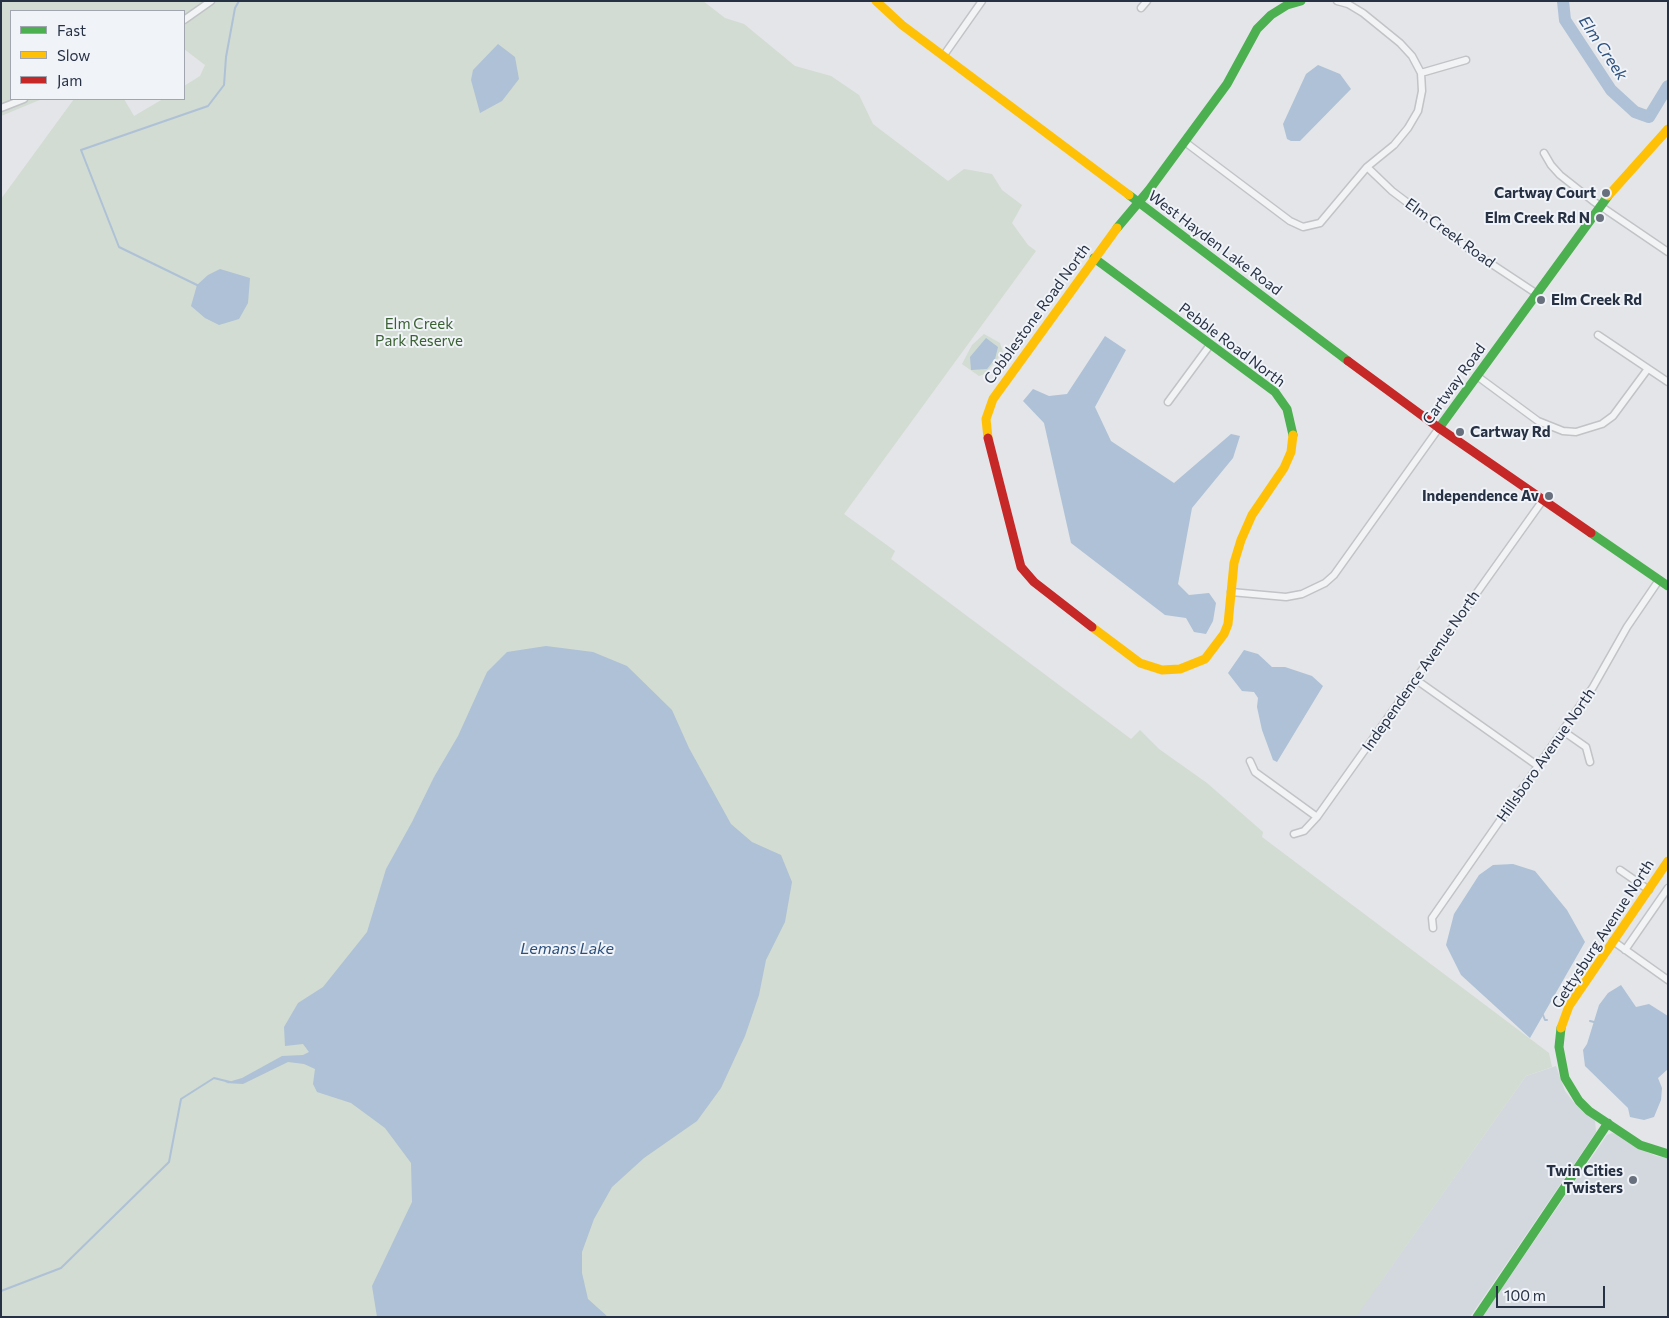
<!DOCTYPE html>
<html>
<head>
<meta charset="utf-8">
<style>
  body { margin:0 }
  #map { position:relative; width:1669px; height:1318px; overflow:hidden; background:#e3e5e8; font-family:Commissioner,sans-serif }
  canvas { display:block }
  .frame { position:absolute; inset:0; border:2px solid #273144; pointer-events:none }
  .legend { position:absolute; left:10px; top:10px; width:175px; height:90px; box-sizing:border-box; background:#f0f3f8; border:1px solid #a0a5b0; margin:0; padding:6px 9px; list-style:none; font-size:15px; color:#273144 }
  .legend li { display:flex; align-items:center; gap:10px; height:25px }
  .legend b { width:25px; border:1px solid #a0a5b0 }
  .scale { position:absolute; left:1496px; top:1286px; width:109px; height:22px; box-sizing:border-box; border:2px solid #273144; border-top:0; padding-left:6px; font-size:15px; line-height:18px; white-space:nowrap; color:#273144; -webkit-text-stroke:4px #f0f3f8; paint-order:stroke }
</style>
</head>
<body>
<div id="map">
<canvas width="1669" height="1318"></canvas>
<div class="frame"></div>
<ul class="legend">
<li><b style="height:6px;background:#4caf50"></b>Fast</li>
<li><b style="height:6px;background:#ffc107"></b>Slow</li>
<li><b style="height:6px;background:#c62828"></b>Jam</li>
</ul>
<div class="scale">100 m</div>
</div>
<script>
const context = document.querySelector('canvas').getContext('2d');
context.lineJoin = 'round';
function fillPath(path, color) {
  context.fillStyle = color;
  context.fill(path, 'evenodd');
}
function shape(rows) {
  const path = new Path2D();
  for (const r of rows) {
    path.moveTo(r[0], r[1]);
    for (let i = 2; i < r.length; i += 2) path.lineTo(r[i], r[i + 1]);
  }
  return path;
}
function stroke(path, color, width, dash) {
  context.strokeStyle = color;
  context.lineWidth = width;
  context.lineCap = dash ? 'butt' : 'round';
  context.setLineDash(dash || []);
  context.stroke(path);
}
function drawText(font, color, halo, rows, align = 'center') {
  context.font = font + ' Commissioner,sans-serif';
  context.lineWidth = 4;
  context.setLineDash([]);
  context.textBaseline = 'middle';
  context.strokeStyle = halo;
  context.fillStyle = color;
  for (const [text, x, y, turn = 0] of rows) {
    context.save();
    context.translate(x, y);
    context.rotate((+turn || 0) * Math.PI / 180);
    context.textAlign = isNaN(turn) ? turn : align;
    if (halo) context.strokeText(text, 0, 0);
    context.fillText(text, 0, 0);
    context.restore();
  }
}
fillPath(shape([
  [1556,1066,1565,1091,1576,1105,1595,1120,1596,1132,1470,1317,1265,1317,1379,1284,1526,1076],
  [1612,1133,1616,1134,1636,1147,1656,1156,1668,1158,1668,1317,1482,1317,1607,1135]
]), '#d3d8df');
fillPath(shape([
  [1,1,703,1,725,18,744,24,795,66,831,76,859,95,873,124,948,181,964,169,992,174,1002,190,1022,205,1012,223,1028,245,1036,251,844,514,895,551,891,559,1131,739,1140,730,1159,749,1207,783,1263,832,1262,837,1549,1053,1552,1067,1526,1076,1356,1317,1,1317,1,199,74,99,124,99,134,116,163,99,184,99,184,86,200,76,205,65,184,49,184,11,11,11,11,99,42,99,1,116],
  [984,334,1000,343,1003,352,985,374,979,376,962,364,972,345]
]), '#d2dcd2');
fillPath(shape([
  [498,44,515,57,519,79,502,101,480,113,471,80,473,70],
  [1318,65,1340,74,1351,89,1300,141,1291,141,1287,139,1283,124,1306,74],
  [220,269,250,278,248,303,239,319,219,325,205,318,191,306,197,285,208,275],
  [1105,336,1126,350,1095,407,1111,441,1174,483,1231,434,1240,436,1233,458,1192,508,1178,584,1189,595,1209,593,1216,603,1213,621,1206,634,1194,632,1186,618,1165,615,1071,543,1044,423,1023,401,1033,389,1049,396,1067,394],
  [986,338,998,347,995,359,987,369,971,370,970,357],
  [546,646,593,652,627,666,672,710,689,748,731,824,752,842,781,855,792,882,785,922,766,960,759,995,745,1036,721,1088,697,1121,644,1158,612,1187,594,1219,582,1252,582,1273,588,1299,608,1317,377,1317,372,1286,412,1202,411,1163,385,1128,351,1103,317,1092,313,1084,315,1069,304,1064,288,1062,243,1084,225,1083,242,1078,282,1056,303,1055,309,1052,303,1044,285,1046,284,1027,298,1003,323,987,367,932,386,869,412,822,434,777,458,736,487,672,507,652],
  [1244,650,1258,654,1272,667,1285,667,1312,676,1323,686,1277,762,1273,760,1262,730,1257,707,1258,698,1254,692,1242,691,1228,673],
  [1513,864,1535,871,1567,910,1585,942,1530,1038,1461,975,1446,945,1454,914,1479,875,1493,865],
  [1621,985,1636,1007,1649,1004,1668,1016,1668,1069,1658,1078,1662,1088,1661,1100,1654,1117,1644,1120,1630,1117,1628,1108,1585,1066,1583,1050,1587,1044,1599,1005,1608,993]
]), '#aec1d6');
stroke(shape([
  [197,285,119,247,81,150,208,106,224,85,226,57,235,8,239,1],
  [1543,1015,1545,1020,1547,1020],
  [1590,1021,1594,1022],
  [1,1291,61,1268,169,1162,181,1099,214,1078,230,1082]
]), '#aec1d6', 2);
stroke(shape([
  [1563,1,1565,20,1611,90,1635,112,1649,117,1668,86]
]), '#aec1d6', 12);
const street = shape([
  [1141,8,1147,1],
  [184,20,211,1],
  [944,55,982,1],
  [1421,73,1466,60],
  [1,108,24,99],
  [1185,142,1290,221,1303,227,1320,223,1367,167,1394,145,1408,128,1418,111,1422,91,1421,73,1412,56,1400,43,1363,13,1348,4,1337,1],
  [1544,153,1551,165,1560,175,1593,201,1668,252],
  [1367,167,1392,191,1469,249,1537,294],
  [1598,335,1668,382],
  [1477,376,1538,421,1563,431,1576,432,1602,424,1613,416,1647,370],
  [1168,402,1210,345],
  [1231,592,1286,597,1302,594,1325,583,1334,575,1439,428],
  [1415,679,1538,766],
  [1563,731,1586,747,1590,762],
  [1250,761,1255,772,1317,817],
  [1294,834,1304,831,1317,817,1543,500],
  [1620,870,1649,890],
  [1433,928,1432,918,1593,687,1627,627,1659,580],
  [1613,941,1668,980],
  [1625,950,1668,888]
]);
stroke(street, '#c1c3c6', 9);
stroke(street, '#f2f3f4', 6);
stroke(shape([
  [1129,195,1348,361],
  [1117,228,1149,190,1227,84,1257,29,1271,15,1287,5,1301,1],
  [1094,258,1275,392,1287,409,1293,435],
  [1439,428,1608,196],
  [1591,533,1668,586],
  [1561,1028,1559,1047,1565,1078,1579,1101,1589,1111,1640,1145,1668,1154],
  [1477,1317,1608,1123]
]), '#4caf50', 9);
stroke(shape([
  [876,1,902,25,1129,195],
  [1608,196,1668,129],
  [988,438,986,419,993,399,1117,228],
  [1092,627,1140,663,1162,670,1180,669,1205,659,1224,634,1228,624,1234,563,1241,540,1252,515,1284,468,1291,452,1293,435],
  [1561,1028,1569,1006,1668,861]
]), '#ffc107', 9);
stroke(shape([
  [1348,361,1439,428,1591,533],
  [988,438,1021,567,1034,582,1092,627]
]), '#c62828', 9);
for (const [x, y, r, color] of [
  [1606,193,5,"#69707d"],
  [1600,218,5,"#69707d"],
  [1541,300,5,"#69707d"],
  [1460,432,5,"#69707d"],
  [1549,496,5,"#69707d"],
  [1633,1180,5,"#69707d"]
]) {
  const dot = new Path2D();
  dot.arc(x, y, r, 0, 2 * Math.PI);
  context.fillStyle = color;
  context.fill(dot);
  stroke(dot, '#f0f3f8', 2);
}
drawText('bold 15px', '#273144', '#f0f3f8', [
  ["Cartway Court",1596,193],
  ["Elm Creek Rd N",1590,218],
  ["Elm Creek Rd",1551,300,"left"],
  ["Cartway Rd",1470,432,"left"],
  ["Independence Av",1539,496],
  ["Twin Cities",1623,1171],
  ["Twisters",1623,1188]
], 'right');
drawText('15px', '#273144', '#f0f3f8', [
  ["Elm Creek Road",1450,233,36],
  ["West Hayden Lake Road",1215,243,37],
  ["Cobblestone Road North",1037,314,-54],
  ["Pebble Road North",1232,345,37],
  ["Cartway Road",1454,384,-54],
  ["Independence Avenue North",1421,671,-55],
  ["Hillsboro Avenue North",1546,755,-55],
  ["Gettysburg Avenue North",1603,934,-57]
]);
drawText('15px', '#3b6132', '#f0f3f8', [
  ["Elm Creek",419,324],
  ["Park Reserve",419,341]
]);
drawText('italic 16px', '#2c507d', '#f0f3f8', [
  ["Elm Creek",1603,48,56],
  ["Lemans Lake",567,949]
]);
</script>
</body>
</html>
